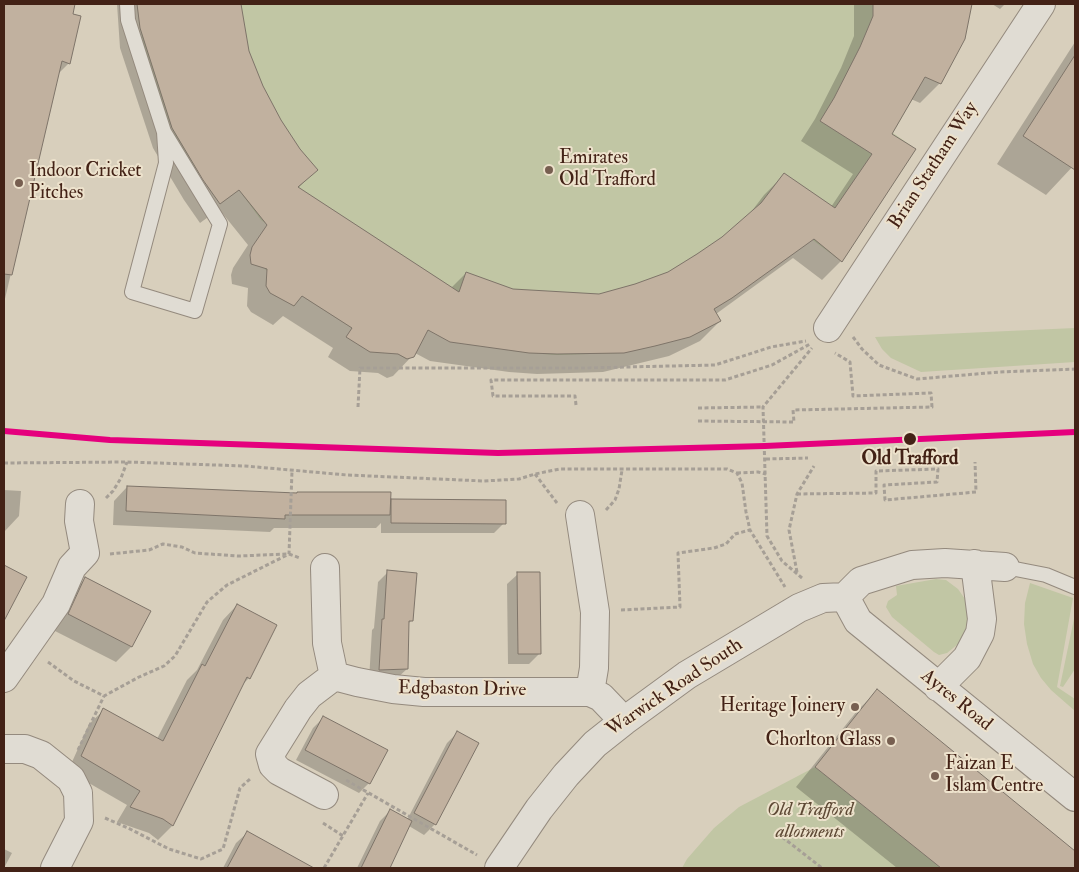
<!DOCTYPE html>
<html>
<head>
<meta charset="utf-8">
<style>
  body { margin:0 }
  #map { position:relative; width:1079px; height:872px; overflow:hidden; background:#d8cfbc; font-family:"IM FELL Double Pica",serif }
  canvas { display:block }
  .frame { position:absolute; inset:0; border:5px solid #432216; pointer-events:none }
</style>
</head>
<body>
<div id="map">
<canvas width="1079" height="872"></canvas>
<div class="frame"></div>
</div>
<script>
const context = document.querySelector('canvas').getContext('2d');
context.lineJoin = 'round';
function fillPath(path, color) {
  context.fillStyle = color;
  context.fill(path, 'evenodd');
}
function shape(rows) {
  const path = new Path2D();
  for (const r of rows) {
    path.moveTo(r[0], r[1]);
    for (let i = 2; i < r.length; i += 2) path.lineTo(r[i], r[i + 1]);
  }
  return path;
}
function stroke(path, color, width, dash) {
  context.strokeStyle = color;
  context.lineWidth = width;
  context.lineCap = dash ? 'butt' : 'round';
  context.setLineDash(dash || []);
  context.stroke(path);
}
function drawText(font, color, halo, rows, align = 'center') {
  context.font = font + ' "IM FELL Double Pica",serif';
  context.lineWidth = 4;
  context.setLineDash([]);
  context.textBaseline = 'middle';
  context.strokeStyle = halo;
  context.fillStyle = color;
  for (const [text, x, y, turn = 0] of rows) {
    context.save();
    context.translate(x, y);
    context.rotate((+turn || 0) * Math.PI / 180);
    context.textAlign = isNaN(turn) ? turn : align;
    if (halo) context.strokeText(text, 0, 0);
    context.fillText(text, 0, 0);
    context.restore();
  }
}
fillPath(shape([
  [137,4,972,4,965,39,941,84,908,69,920,86,893,133,916,149,842,262,762,202,755,209,756,280,732,298,714,309,721,321,690,337,624,353,557,355,529,353,467,344,470,333,422,326,424,338,415,355,406,359,388,348,385,353,370,352,352,328,302,296,294,306,270,293,266,286,266,279,270,273,262,267,254,265,251,262,275,230,261,220,239,190,220,204,181,148,161,106,148,67,140,28],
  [1075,328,1075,362,921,372,891,358,882,349,875,337],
  [936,579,946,580,958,589,965,599,968,609,968,622,963,640,947,653,939,655,934,652,892,617,886,607,888,601,897,595,896,586],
  [1030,583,1073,598,1057,687,1075,699,1075,711,1051,690,1041,678,1033,664,1027,644,1024,624,1025,603],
  [1075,614,1075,669,1063,687,1060,686],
  [815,767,941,868,682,868,687,859,714,828,739,807]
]), '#c1c6a4');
fillPath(shape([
  [4,4,74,4,71,15,69,63,58,74,4,303],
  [117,4,239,4,248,52,262,86,280,121,299,149,316,170,298,188,451,288,466,273,512,290,599,295,636,285,669,273,723,238,748,216,764,195,784,175,831,207,853,174,801,141,815,119,841,68,854,36,854,4,971,4,963,38,940,83,920,103,911,99,891,134,841,261,822,280,793,258,716,314,720,321,700,341,669,356,603,372,537,374,509,372,430,361,415,353,393,376,387,378,378,373,350,371,328,357,333,348,283,316,273,325,251,312,247,306,248,288,232,284,231,275,233,268,248,245,219,209,200,223,184,200,153,148,120,48],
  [992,4,1005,4,1000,9],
  [1075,42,1075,164,1046,195,997,164],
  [127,487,389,502,391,500,504,523,494,533,381,533,381,523,376,528,274,528,270,532,113,525,114,501],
  [4,490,21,491,19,516,4,532],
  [4,566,25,577,4,618],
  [388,572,412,620,408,624,407,669,396,679,369,680,372,630,374,628,378,582],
  [518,574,539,654,529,664,508,664,507,584],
  [85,579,149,612,131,647,116,662,53,630,70,594],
  [237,605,249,678,241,686,172,826,158,840,149,833,117,822,127,805,68,771,89,724,104,710,157,739,187,680,197,670,223,620],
  [877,691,1075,853,1075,868,897,868,796,787,857,711],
  [323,718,369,783,359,793,296,760,313,728],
  [458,732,478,743,435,824,424,835,409,826,388,868,357,868,380,821,390,811,407,820,447,743],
  [247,833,309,867,309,868,223,868,236,843],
  [4,849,12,853,4,868]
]), '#0003');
const building = shape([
  [4,4,75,4,73,14,81,16,70,64,62,61,12,275,4,274,4,4],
  [137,4,241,4,249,51,263,86,281,120,300,149,318,170,298,187,459,292,466,272,513,289,599,294,635,284,668,272,697,254,722,237,761,203,784,173,835,208,872,154,820,121,834,98,860,47,873,16,873,4,972,4,965,39,941,84,925,77,892,134,916,149,842,262,814,239,732,298,714,309,721,321,690,337,655,346,624,353,557,354,529,353,450,342,428,330,414,357,407,359,398,354,370,352,346,337,352,328,302,296,294,306,270,293,266,286,267,269,251,264,250,255,252,247,267,225,239,190,220,204,203,180,172,128,140,28,137,4],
  [1075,55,1075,170,1023,136,1075,55],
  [127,486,297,493,297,492,391,492,390,515,285,515,285,519,126,511,127,486],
  [391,499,506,500,506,524,391,523,391,499],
  [4,565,27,577,4,621,4,565],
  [387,570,417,573,413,621,409,621,408,669,379,670,382,619,384,619,387,570],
  [517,572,540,572,541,654,518,654,517,572],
  [85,577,151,611,132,647,68,614,85,577],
  [237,604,277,625,250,679,247,677,173,826,163,819,130,807,140,791,81,756,103,708,163,741,202,664,205,666,237,604],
  [877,689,1075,851,1075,868,941,868,815,767,877,689],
  [323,716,388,750,370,784,305,750,323,716],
  [457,731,479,743,436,825,414,813,457,731],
  [390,809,412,821,390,868,361,868,390,809],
  [247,831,314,868,227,868,247,831]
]);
fillPath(building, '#c1b19f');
stroke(building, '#7e7469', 1);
const service = shape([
  [127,4,128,20,136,45,164,132,220,224,195,311,132,292,166,163,164,132],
  [1005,567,1046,575,1075,587]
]);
const minor = shape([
  [828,328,1041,4],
  [580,515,595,612,594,668,590,692],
  [325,568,327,643,334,676],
  [845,597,858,621,1075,797],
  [845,597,861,581,912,565,945,563,1005,567],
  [4,678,56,604,72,567,85,553,79,521,80,504],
  [938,687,967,658,980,633,982,619,975,564],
  [4,749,25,749,41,755,71,779,78,793,79,821,55,868],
  [324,795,279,771,273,765,270,754,298,709,309,695,334,676,357,682,393,689,424,692,590,692,601,697,624,721],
  [499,868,539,809,566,775,595,744,624,721,687,675,799,608,823,598,845,597]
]);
stroke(service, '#948a7e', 16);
stroke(minor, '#948a7e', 30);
stroke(shape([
  [853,337,862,349,879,365,917,379,1000,372,1075,369],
  [576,405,575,396,493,396,491,380,725,380,772,365,810,344],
  [358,407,360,368,582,368,715,365,771,347,806,341],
  [698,408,763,407],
  [698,421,794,422,793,410,932,407,931,393,853,396,850,362,835,353],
  [766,459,808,458],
  [4,463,127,462,245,466,347,475,484,481,519,479,535,474,560,469,727,469,737,473,742,483,746,512,750,530,785,587],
  [737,473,758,472,766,474],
  [535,474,557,503],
  [797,494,876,493,876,471,938,469,937,482,884,485,885,500,976,492,975,462],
  [106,498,113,491,121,478,127,462],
  [606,510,615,500,619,489,622,470],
  [110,554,149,550,163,544,182,547,195,553,238,556,289,554,300,558],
  [797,572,789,530,797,494,814,466],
  [802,578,782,561,767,536,763,407,812,348],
  [621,610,680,607,678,553,714,548,726,544,735,534,750,530],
  [48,662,74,681,104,696,139,677,164,666,175,656,207,602,227,585,289,554,292,471],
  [78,750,104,696],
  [346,780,477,855],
  [105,818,128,828,169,849,201,859,223,849,240,788,250,779],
  [323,823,343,836],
  [777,833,822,868],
  [324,868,368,793]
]), '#a69f96', 3, [4, 2.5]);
stroke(service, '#e0dcd3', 14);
stroke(minor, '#e0dcd3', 28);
stroke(shape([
  [4,431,110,440,498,453,765,446,1075,432]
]), '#e5007d', 6);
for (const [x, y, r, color] of [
  [549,170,5,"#775f50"],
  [19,183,5,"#775f50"],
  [910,439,7,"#432216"],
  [855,707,5,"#775f50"],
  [891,741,5,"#775f50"],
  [935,776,5,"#775f50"]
]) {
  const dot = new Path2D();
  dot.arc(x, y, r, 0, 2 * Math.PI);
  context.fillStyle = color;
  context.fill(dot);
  stroke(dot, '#ede2cc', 2);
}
drawText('19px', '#432216', '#ede2cc', [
  ["Emirates",559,159],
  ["Old Trafford",559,181],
  ["Indoor Cricket",29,172],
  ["Pitches",29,194],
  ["Heritage Joinery",845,707,"right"],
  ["Chorlton Glass",881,741,"right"],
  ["Faizan E",945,765],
  ["Islam Centre",945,787]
], 'left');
drawText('19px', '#432216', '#ede2cc', [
  ["Brian Statham Way",934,166,-57],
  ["Warwick Road South",675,688,-34],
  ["Edgbaston Drive",462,690,1],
  ["Ayres Road",956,701,39]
]);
drawText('bold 19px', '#432216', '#ede2cc', [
  ["Old Trafford",910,460]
]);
drawText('italic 19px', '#5e4935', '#ede2cc', [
  ["Old Trafford",810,811],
  ["allotments",810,833]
]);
</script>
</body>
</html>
